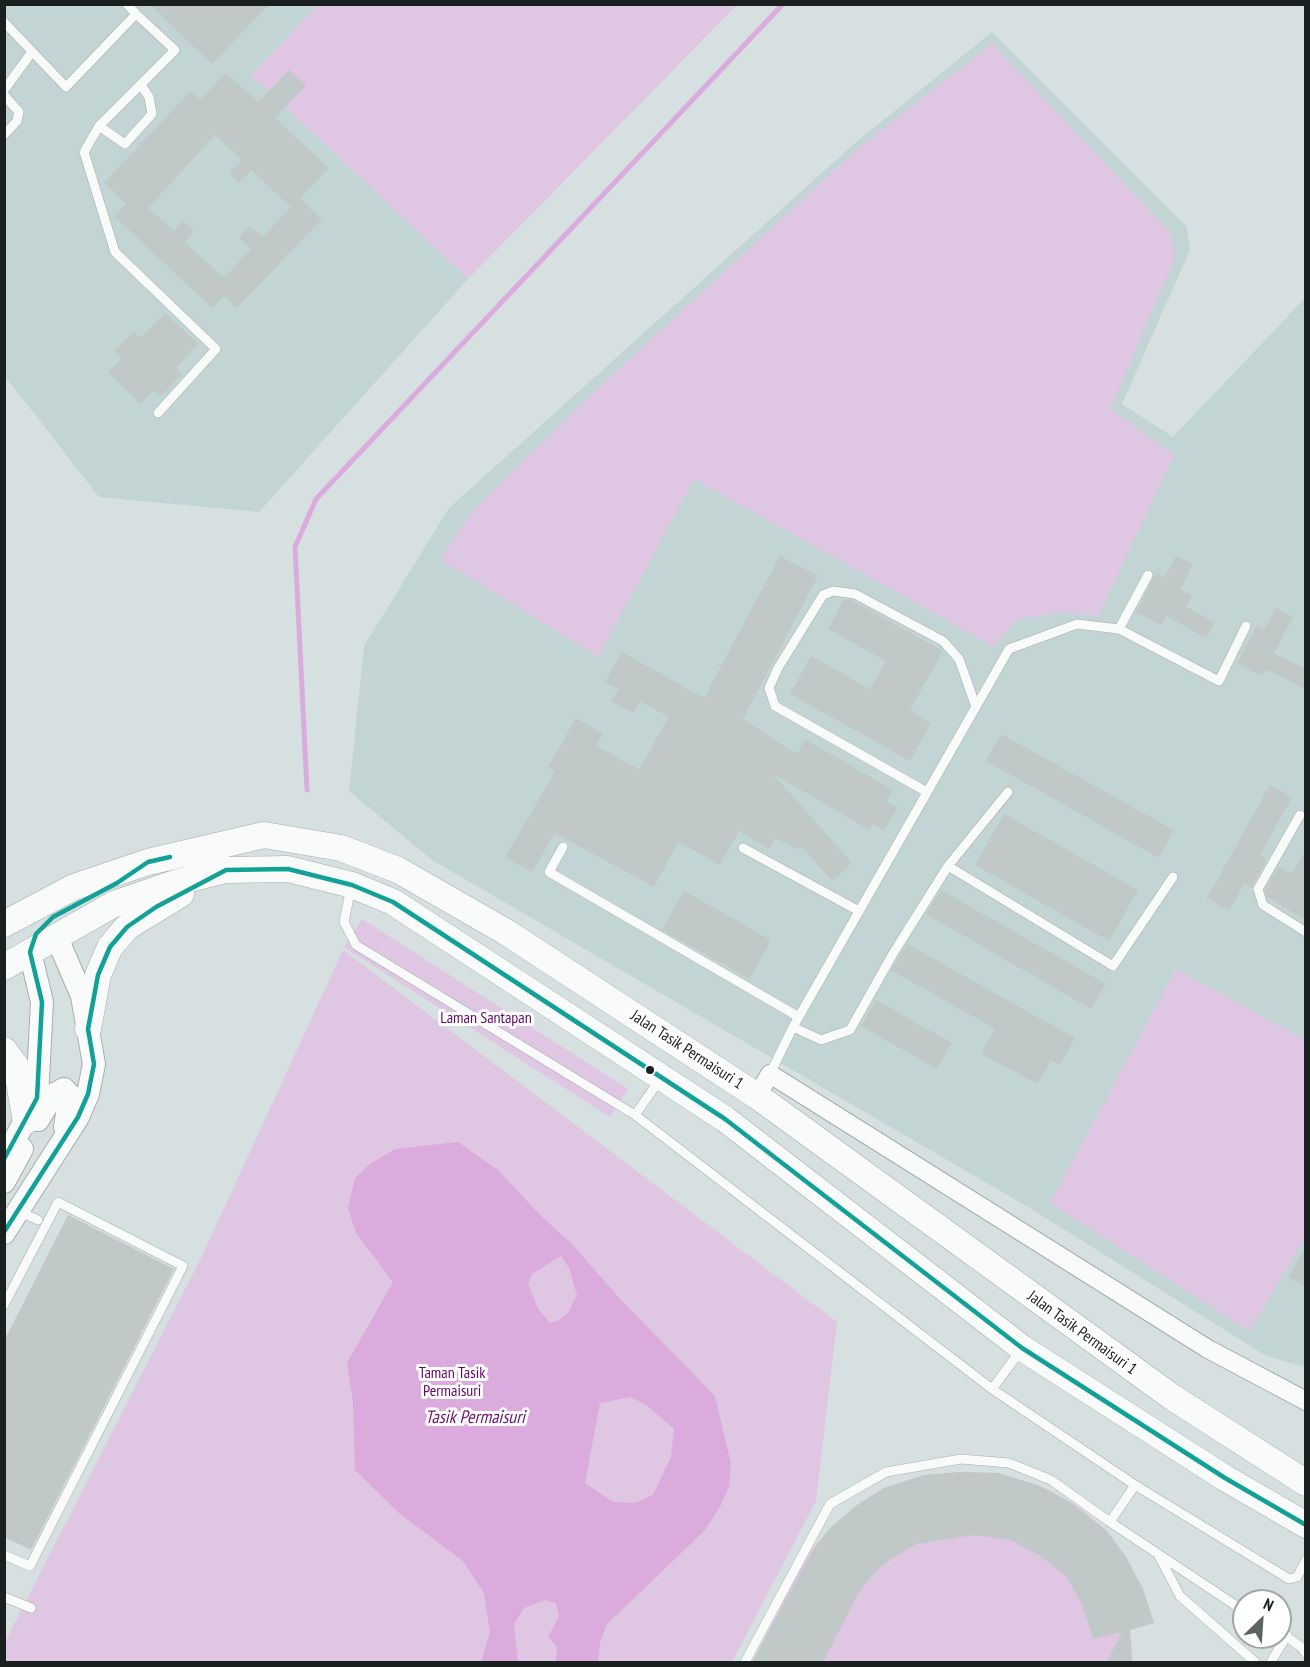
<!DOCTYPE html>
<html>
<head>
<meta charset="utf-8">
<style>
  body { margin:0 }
  #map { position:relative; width:1310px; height:1667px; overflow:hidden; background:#d6e0e0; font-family:"PT Sans Narrow",sans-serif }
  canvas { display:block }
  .frame { position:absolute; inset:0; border:6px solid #19201f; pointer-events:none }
  .north { position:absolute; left:1232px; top:1589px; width:60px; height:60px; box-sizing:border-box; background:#fff; border:2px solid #a3a6a5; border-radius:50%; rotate:25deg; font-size:16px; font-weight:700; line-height:24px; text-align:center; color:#19201f }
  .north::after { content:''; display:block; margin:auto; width:21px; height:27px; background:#5b6363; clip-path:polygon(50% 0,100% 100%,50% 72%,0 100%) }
</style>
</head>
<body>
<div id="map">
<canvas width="1310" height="1667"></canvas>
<div class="frame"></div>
<div class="north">N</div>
</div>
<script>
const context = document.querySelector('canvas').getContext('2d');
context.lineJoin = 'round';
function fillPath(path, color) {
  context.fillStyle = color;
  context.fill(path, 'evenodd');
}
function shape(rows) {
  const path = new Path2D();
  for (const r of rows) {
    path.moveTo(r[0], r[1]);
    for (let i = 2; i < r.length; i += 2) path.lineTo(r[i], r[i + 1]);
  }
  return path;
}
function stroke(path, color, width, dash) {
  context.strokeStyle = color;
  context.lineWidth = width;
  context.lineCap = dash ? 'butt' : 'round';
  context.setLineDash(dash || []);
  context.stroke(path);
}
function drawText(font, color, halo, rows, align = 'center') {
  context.font = font + ' "PT Sans Narrow",sans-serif';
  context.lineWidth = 6;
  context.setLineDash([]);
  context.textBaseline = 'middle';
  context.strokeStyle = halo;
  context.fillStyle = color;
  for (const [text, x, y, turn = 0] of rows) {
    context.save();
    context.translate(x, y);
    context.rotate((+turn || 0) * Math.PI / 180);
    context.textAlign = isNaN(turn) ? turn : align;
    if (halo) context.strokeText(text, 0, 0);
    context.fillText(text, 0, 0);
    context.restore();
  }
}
fillPath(shape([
  [5,5,313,5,316,7,251,75,468,279,259,512,99,497,5,376],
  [992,32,1187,227,1190,250,1122,404,1173,437,1305,298,1305,1367,1266,1356,1033,1210,432,860,349,791,364,646,449,508,855,143]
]), '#c2d5d4');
fillPath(shape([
  [313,5,737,5,468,279,251,75,315,8],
  [992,44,1170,232,1175,257,1110,409,1174,455,1098,616,1059,612,1017,620,993,646,694,479,598,657,440,559,472,512,579,406,857,149],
  [362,919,628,1089,610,1117,344,947],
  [343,950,837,1322,816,1501,732,1662,5,1662,4,1644,201,1258],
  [1176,969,1305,1040,1306,1141,1303,1146,1306,1148,1305,1238,1249,1331,1050,1203],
  [961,1472,998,1473,1040,1486,1075,1504,1106,1530,1126,1557,1143,1589,1154,1623,1130,1630,1133,1662,752,1662,809,1552,832,1527,857,1505,884,1488,924,1475]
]), '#dfc6e3');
fillPath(shape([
  [458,1142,498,1170,541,1216,571,1243,621,1300,715,1396,731,1464,729,1486,720,1507,704,1531,607,1624,600,1643,598,1662,556,1662,557,1647,548,1637,559,1616,556,1603,545,1600,524,1608,514,1624,518,1662,481,1662,490,1632,484,1593,463,1561,400,1514,355,1470,353,1402,347,1363,393,1282,356,1233,348,1208,355,1178,370,1164,395,1149],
  [561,1256,569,1268,577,1295,568,1313,558,1321,550,1323,538,1309,528,1283,532,1274],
  [631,1397,646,1405,674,1429,671,1457,653,1495,635,1503,613,1502,585,1483,600,1403]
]), '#daabdc');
stroke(shape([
  [307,790,295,547,316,499,783,4]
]), '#daabdc', 5);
fillPath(shape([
  [149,4,269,4,212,64],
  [289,70,306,86,275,118,329,168,300,198,322,219,237,308,224,296,212,308,114,216,126,204,104,183,191,91,200,100,226,73,258,102],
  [215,135,242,160,229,173,239,183,251,170,291,207,263,237,250,226,239,238,251,249,224,278,185,242,194,231,183,221,174,231,148,208],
  [165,313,198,344,176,368,182,374,161,396,154,390,141,404,108,373,122,358,114,351,134,331,141,338],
  [780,556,818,576,743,719,797,754,805,739,893,790,886,801,898,808,884,830,873,824,870,830,773,774,852,863,832,881,800,845,797,850,776,838,770,849,739,831,720,865,678,842,654,887,555,833,532,872,505,857,555,772,548,767,576,718,603,734,596,746,639,769,669,717,640,701,633,713,611,701,619,689,605,682,622,652,704,698],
  [1176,556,1193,564,1180,589,1192,596,1186,607,1215,622,1206,638,1166,616,1161,625,1136,612,1156,573,1164,577],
  [844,599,853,601,943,651,910,710,931,723,910,761,790,694,811,656,870,689,886,661,828,629],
  [1276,608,1293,617,1274,653,1305,669,1305,689,1266,669,1262,676,1237,663,1257,625,1264,629],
  [1001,734,1174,830,1159,858,986,761],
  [1270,785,1292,797,1260,855,1267,860,1251,888,1244,884,1229,911,1207,898],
  [1004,814,1138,890,1109,941,975,865],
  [1305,851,1305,920,1268,897,1265,890,1279,867,1292,874],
  [941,890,1106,984,1091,1009,926,914],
  [684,891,771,940,750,979,662,930],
  [907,944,1075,1038,1060,1065,1051,1060,1038,1084,981,1054,995,1029,891,970],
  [876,1000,952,1043,937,1069,861,1026],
  [68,1215,174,1269,31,1550,4,1537,4,1341],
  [1305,1248,1305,1287,1289,1277],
  [961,1472,998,1473,1040,1486,1068,1501,1106,1530,1126,1557,1143,1589,1154,1623,1130,1630,1132,1662,1107,1662,1122,1632,1093,1639,1082,1604,1066,1576,1039,1555,1010,1540,975,1535,917,1544,892,1558,874,1573,858,1594,823,1662,752,1662,816,1545,831,1527,857,1505,884,1488,924,1475]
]), '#c1c8c8');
const service = shape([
  [136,14,175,50,99,126,84,152,115,252,216,349,158,413],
  [4,22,66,87,136,14,127,4],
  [4,90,32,52],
  [4,95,19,112,17,121,4,135],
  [99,126,125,144,152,114,149,97,141,85],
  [1119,629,1219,681,1246,626],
  [927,792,775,706,769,688,778,668,823,595,833,591,855,594,943,641,959,659,976,707],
  [1300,815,1258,889,1263,905,1306,932],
  [563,847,549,872,799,1017],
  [743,848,859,911],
  [948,866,1008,792],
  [351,887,344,922,356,945,635,1115,992,1389,1135,1485,1289,1579,1297,1577,1306,1560],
  [793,1027,821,1040,850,1030,894,952,948,866,1113,966,1173,877],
  [770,1074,793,1027,1009,649,1077,624,1119,629,1148,575],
  [635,1115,661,1078],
  [18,1211,38,1220],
  [4,1305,58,1202,183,1266,30,1566,4,1555],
  [992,1389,1021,1350],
  [1110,1522,1135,1485],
  [1159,1556,1180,1596,1255,1662],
  [4,1597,31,1608],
  [1280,1632,1301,1647,1306,1654],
  [745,1662,830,1504,886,1472,961,1459,1009,1463,1051,1480,1110,1522,1244,1611],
  [1271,1662,1287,1635]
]);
const minor = shape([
  [757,1096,770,1074,1208,1349,1306,1401]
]);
const tertiary = shape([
  [38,1120,53,1095,64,1089,70,1095,65,1127],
  [4,1160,37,1098,42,1002,30,952],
  [4,1182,22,1149],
  [4,1233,78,1117,88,1094,94,1064,82,996,57,938]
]);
const secondary = shape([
  [4,924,74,887,148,862,264,835,341,848,398,870,506,932,757,1096,1172,1397,1306,1483],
  [4,967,114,904,178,882,226,870,288,869,352,885,393,902,725,1119,1022,1348,1225,1478,1306,1525],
  [88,1029,98,975,110,947,127,927,181,894],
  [4,1050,16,1066,26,1121]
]);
stroke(service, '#a6adad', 10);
stroke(minor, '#a6adad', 20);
stroke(tertiary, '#a6adad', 24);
stroke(secondary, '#a6adad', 27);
stroke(service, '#f9fafa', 9);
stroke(minor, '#f9fafa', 18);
stroke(tertiary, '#f9fafa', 22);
stroke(secondary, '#f9fafa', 26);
stroke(shape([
  [4,1159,37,1098,42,1002,30,952,36,934,53,917,117,883,148,862,170,857],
  [4,1232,78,1117,88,1094,94,1064,88,1029,98,975,110,947,127,927,156,907,226,870,288,869,352,885,393,902,725,1119,1022,1348,1225,1478,1306,1525]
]), '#12a197', 4.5);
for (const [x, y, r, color] of [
  [650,1070,5,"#19201f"]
]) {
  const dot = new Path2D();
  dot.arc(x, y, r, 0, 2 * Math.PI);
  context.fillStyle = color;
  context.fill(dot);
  stroke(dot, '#fff', 2);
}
drawText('16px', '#610764', '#fff', [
  ["Laman Santapan",486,1018],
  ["Taman Tasik",452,1373],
  ["Permaisuri",452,1391]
]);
drawText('16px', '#19201f', '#fff', [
  ["Jalan Tasik Permaisuri 1",687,1050,33],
  ["Jalan Tasik Permaisuri 1",1082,1333,36]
]);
drawText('italic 18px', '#6d186f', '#fff', [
  ["Tasik Permaisuri",475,1418]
]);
</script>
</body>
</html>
